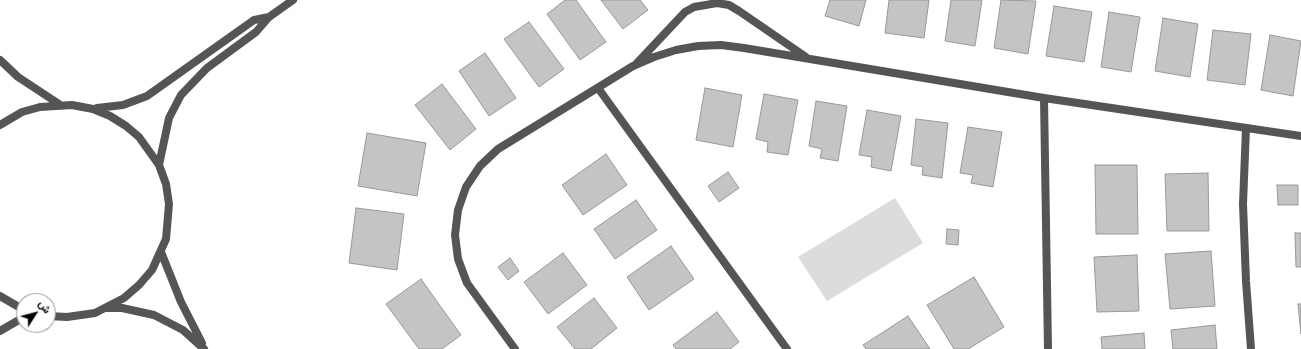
<!DOCTYPE html>
<html>
<head>
<meta charset="utf-8">
<style>
  body { margin:0 }
  #map { position:relative; width:1301px; height:349px; overflow:hidden; background:#fff; font-family:"IBM Plex Sans",Vazirmatn,sans-serif }
  canvas { display:block }
  .north { position:absolute; left:16px; top:293px; width:40px; height:40px; box-sizing:border-box; background:#fff; border:1px solid #999; border-radius:50%; rotate:54deg; font-size:11px; font-weight:700; line-height:16px; text-align:center; color:#000 }
  .north::after { content:''; display:block; margin:auto; width:14px; height:18px; background:#000; clip-path:polygon(50% 0,100% 100%,50% 72%,0 100%) }
</style>
</head>
<body>
<div id="map">
<canvas width="1301" height="349"></canvas>
<div class="north">ش</div>
</div>
<script>
const context = document.querySelector('canvas').getContext('2d');
context.lineJoin = 'round';
function fillPath(path, color) {
  context.fillStyle = color;
  context.fill(path, 'evenodd');
}
function shape(rows) {
  const path = new Path2D();
  for (const r of rows) {
    path.moveTo(r[0], r[1]);
    for (let i = 2; i < r.length; i += 2) path.lineTo(r[i], r[i + 1]);
  }
  return path;
}
function stroke(path, color, width, dash) {
  context.strokeStyle = color;
  context.lineWidth = width;
  context.lineCap = dash ? 'butt' : 'round';
  context.setLineDash(dash || []);
  context.stroke(path);
}
fillPath(shape([
  [895,198,923,243,827,301,798,257]
]), '#dcdcdc');
const building = shape([
  [565,0,576,0,606,42,580,60,547,14,565,0],
  [601,0,640,0,648,10,623,29,601,0],
  [830,0,866,0,859,26,825,16,830,0],
  [889,0,929,0,924,38,885,33,889,0],
  [951,0,982,0,975,46,945,41,951,0],
  [1001,0,1036,1,1028,54,994,48,1001,0],
  [1054,6,1092,12,1084,62,1046,56,1054,6],
  [1109,12,1140,17,1131,72,1101,67,1109,12],
  [1163,18,1198,24,1190,77,1155,71,1163,18],
  [529,22,564,69,539,87,504,39,529,22],
  [1213,30,1251,34,1245,85,1207,80,1213,30],
  [1270,35,1301,41,1293,96,1261,90,1270,35],
  [485,53,516,98,489,116,459,71,485,53],
  [442,84,476,129,450,150,415,105,442,84],
  [705,88,742,95,733,147,696,140,705,88],
  [764,94,798,100,788,155,767,152,768,142,756,139,764,94],
  [816,101,847,106,838,161,820,158,822,149,809,146,816,101],
  [867,110,901,116,891,171,871,167,872,157,859,155,867,110],
  [916,119,948,123,942,178,922,175,923,167,911,165,916,119],
  [968,127,1002,132,993,187,971,183,973,175,960,173,968,127],
  [367,133,426,143,417,196,358,186,367,133],
  [606,154,627,185,583,215,562,185,606,154],
  [1095,165,1137,165,1138,234,1096,234,1095,165],
  [728,172,739,188,719,202,708,186,728,172],
  [1208,173,1209,231,1167,231,1165,174,1208,173],
  [1277,185,1298,185,1298,205,1278,205,1277,185],
  [636,200,657,230,615,259,594,229,636,200],
  [356,208,404,214,397,270,349,263,356,208],
  [947,229,959,230,958,245,946,244,947,229],
  [1295,233,1301,233,1301,267,1296,267,1295,233],
  [671,246,694,279,649,310,627,277,671,246],
  [1211,251,1215,306,1170,309,1165,254,1211,251],
  [563,253,587,285,548,314,524,282,563,253],
  [1137,255,1139,311,1097,312,1094,257,1137,255],
  [510,258,519,271,508,280,498,267,510,258],
  [974,277,1004,327,968,349,954,349,927,305,974,277],
  [421,279,461,335,442,349,419,349,386,304,421,279],
  [594,298,617,328,591,349,575,349,557,327,594,298],
  [1298,304,1301,304,1301,334,1298,304],
  [717,312,739,342,730,349,676,349,673,345,717,312],
  [908,316,930,349,866,349,863,345,908,316],
  [1215,325,1217,349,1173,349,1171,330,1215,325],
  [1144,333,1145,349,1102,349,1101,337,1144,333]
]);
fillPath(building, '#c4c4c4');
stroke(building, '#999', 1);
stroke(shape([
  [637,63,685,12,694,7,717,3,729,5,739,11,806,57],
  [598,88,787,349],
  [1044,98,1048,349],
  [1246,128,1243,204,1246,281,1251,349],
  [0,331,24,317],
  [515,349,467,283,458,259,455,235,458,210,466,187,480,166,498,149,633,66,654,57,676,50,698,46,721,45,744,48,1044,98,1301,136]
]), '#555', 8);
stroke(shape([
  [0,60,18,77,59,104],
  [97,108,123,105,147,96,254,20,269,17],
  [0,125,22,112,40,107,72,105,93,109,110,116,126,126,139,137,159,165,166,184,169,204,166,239,152,270,139,285,124,298,95,313,67,317,48,316],
  [159,165,169,118,181,95,207,68,256,32,269,17,293,0],
  [161,252,181,302,202,343],
  [0,296,24,310],
  [107,308,122,308,154,315,183,330,204,349]
]), '#555', 8);
</script>
</body>
</html>
